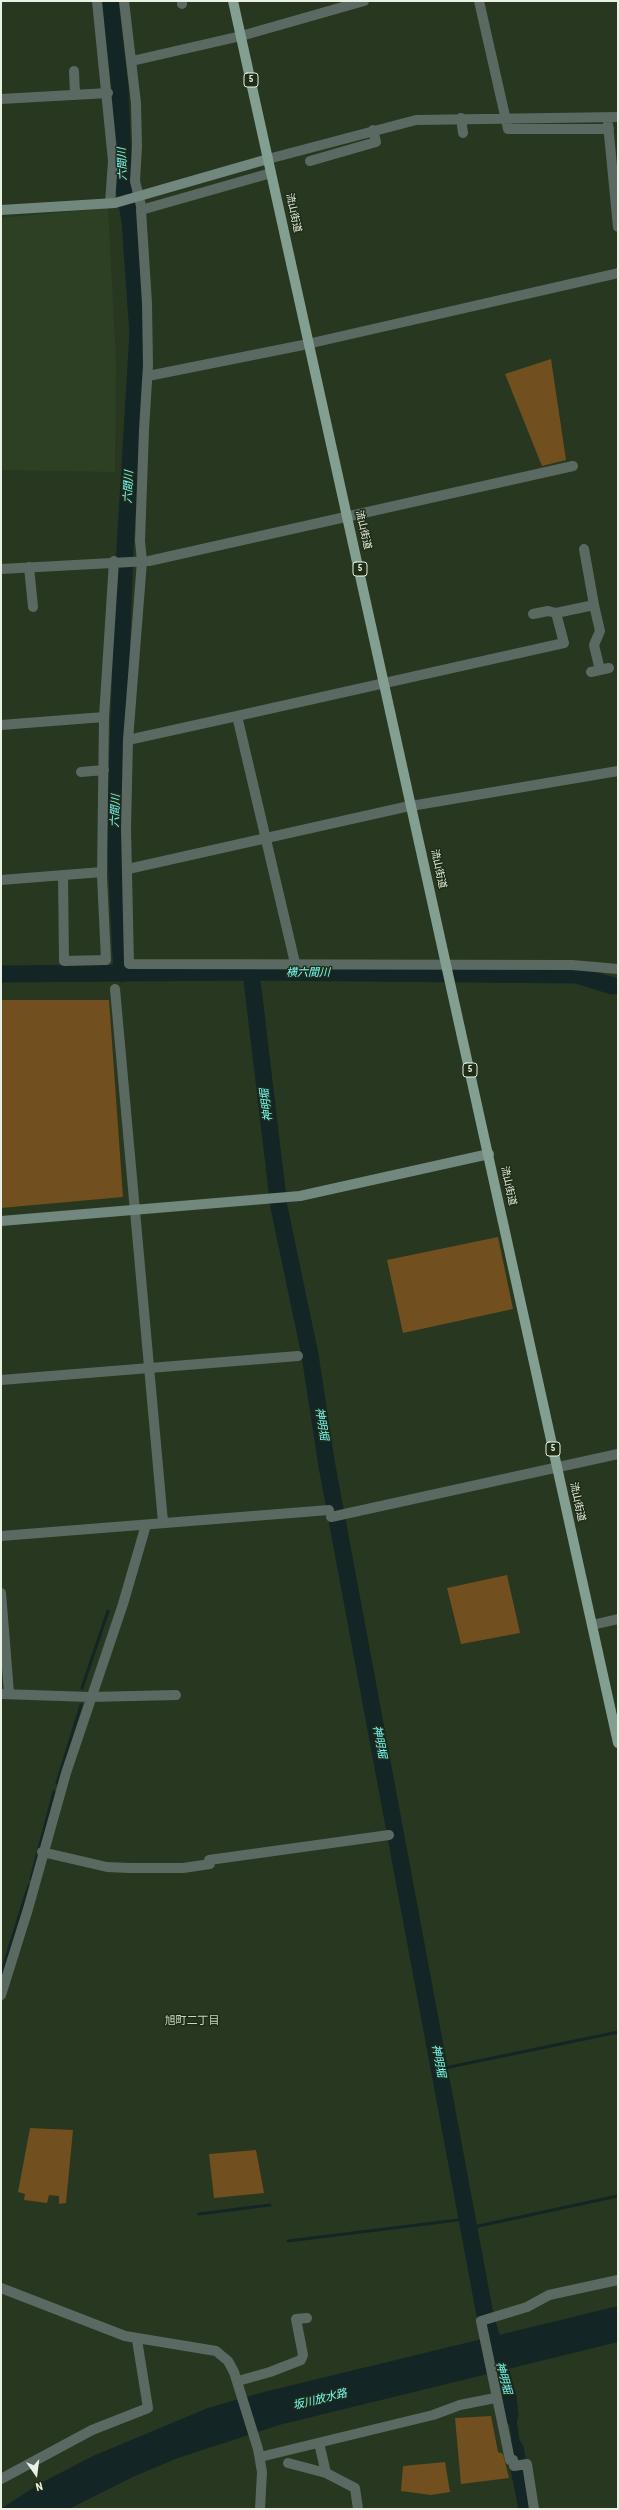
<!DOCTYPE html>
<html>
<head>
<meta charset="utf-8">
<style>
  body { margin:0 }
  #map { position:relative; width:619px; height:2510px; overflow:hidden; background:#283720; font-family:"Roboto Condensed",sans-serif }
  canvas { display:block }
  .frame { position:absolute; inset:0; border:2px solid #e8f1e3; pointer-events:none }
  .north { position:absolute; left:16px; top:2454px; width:40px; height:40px; -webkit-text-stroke:3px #1f2d17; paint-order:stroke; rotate:166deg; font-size:11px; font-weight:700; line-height:16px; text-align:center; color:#e8f1e3 }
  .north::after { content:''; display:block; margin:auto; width:14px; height:18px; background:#e8f1e3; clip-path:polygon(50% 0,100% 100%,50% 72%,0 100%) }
</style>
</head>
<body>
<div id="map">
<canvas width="619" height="2510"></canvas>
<div class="frame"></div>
<div class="north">N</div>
</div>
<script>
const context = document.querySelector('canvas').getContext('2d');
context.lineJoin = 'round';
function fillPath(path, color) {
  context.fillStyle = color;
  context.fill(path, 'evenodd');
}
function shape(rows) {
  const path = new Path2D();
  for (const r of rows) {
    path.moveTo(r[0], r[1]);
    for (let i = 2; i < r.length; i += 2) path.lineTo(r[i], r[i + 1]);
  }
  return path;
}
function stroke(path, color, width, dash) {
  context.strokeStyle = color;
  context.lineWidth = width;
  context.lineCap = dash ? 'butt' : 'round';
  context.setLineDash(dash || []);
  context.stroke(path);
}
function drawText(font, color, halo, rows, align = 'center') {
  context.font = font + ' "Roboto Condensed","Noto Sans JP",sans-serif';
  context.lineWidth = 3;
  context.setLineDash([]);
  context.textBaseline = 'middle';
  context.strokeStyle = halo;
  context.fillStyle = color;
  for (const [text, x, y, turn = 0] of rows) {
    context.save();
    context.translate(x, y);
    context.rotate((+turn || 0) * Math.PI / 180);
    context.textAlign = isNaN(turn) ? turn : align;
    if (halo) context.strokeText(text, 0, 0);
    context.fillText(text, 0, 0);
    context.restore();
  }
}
fillPath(shape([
  [108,208,116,360,115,472,1,470,1,218]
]), '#2d4023');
fillPath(shape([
  [551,359,566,460,542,466,505,374],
  [1,1000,109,1000,123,1197,1,1208],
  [498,1237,513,1309,403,1333,387,1260],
  [507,1575,520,1633,461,1644,447,1588],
  [30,2128,73,2130,66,2203,59,2204,59,2196,49,2195,47,2203,24,2200,25,2194,18,2192],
  [256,2150,264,2193,214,2198,209,2154],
  [491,2416,498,2452,503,2454,509,2478,461,2484,455,2418],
  [445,2462,450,2492,431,2495,401,2491,403,2466]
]), '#724f1e');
fillPath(shape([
  [618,2306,618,2342,279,2425,178,2458,135,2476,69,2509,1,2509,39,2484,93,2456,208,2408,264,2392],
  [512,2392,522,2455,514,2456,505,2394]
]), '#142525');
stroke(shape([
  [82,1688,108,1611],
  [57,1783,81,1705],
  [31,1879,54,1792],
  [1,1974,29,1885],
  [440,2069,618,2032],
  [199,2214,270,2205],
  [469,2228,618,2196],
  [288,2241,458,2220]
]), '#142525', 3);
stroke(shape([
  [110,1,120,88,124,187,130,221,138,334,125,548,115,836,122,974],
  [251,972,279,1207,310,1355,327,1466,485,2315,508,2397,510,2416],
  [1,974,251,972,577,975,613,986],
  [515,2448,527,2509]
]), '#142525', 17);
stroke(shape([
  [97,1,113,161,110,203],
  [124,1,136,103,137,146,135,181,142,210],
  [182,1,182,4],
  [479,1,508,129,609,129],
  [132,61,241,36,364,1],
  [74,71,75,95],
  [1,99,108,93],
  [461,118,463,133],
  [608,124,618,227],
  [268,159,416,120,618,117],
  [310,161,376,142,373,130],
  [271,173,141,210,147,303,148,365,144,430,140,541,142,561,128,740,126,828,129,964,572,965,618,969],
  [148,376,303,345,618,273],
  [29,567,33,607],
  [1,569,149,561,573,466],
  [594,605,600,631,594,645,600,670],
  [533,614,548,611,556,613],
  [591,672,609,668],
  [1,725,104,717],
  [128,740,237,716],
  [81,772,104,770],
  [128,869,405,807,618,771],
  [63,875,64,961,106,960,102,877,104,717,114,561],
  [1,880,102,872],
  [295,963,237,716,564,643,556,613,594,605,584,549],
  [115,989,163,1522],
  [1,1380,298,1356],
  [331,1517,618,1454],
  [1,1536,329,1510],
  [1,1593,9,1693],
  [592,1625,618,1619],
  [1,1694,90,1697,176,1695],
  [42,1852,107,1867,129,1868,183,1868,210,1864],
  [209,1860,389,1835],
  [1,1995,28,1909,66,1773,123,1604,146,1525],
  [1,2288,125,2336,216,2351,228,2361,234,2372,258,2449,262,2472,260,2509],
  [238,2381,270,2372,301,2360,303,2355,296,2319,307,2318],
  [319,2443,326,2473,355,2488,358,2509],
  [260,2457,433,2415,460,2405,495,2398],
  [288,2463,326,2473],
  [1,2479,92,2430,148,2408,137,2340],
  [534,2509,527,2464,514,2466,513,2460,510,2460,481,2321,527,2307,549,2295,618,2280]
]), '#5b6963', 10);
stroke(shape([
  [1,210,115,203,268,159],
  [1,1221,300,1196,489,1154]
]), '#72887e', 10);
stroke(shape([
  [233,1,618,1743]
]), '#839f92', 10);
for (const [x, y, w] of [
  [251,80,14],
  [360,569,14],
  [470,1070,14],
  [553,1449,14]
]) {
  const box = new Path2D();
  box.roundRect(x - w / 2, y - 7, w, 14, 3);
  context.fillStyle = '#1f2d17';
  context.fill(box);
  stroke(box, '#e8f1e3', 1);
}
drawText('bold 9px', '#e8f1e3', null, [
  ["5",251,80],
  ["5",360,569],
  ["5",470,1070],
  ["5",553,1449]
]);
drawText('10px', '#e8f1e3', '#1f2d17', [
  ["流山街道",293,213,78],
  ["流山街道",363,530,77],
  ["流山街道",438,869,78],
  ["流山街道",508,1186,78],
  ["流山街道",577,1502,78]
]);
drawText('italic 11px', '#76fbfd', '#1f2d17', [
  ["六間川",123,164,-92],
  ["六間川",129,487,-87],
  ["六間川",116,811,-88],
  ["横六間川",308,973],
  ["神明堀",267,1105,-97],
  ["神明堀",321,1424,81],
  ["神明堀",379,1742,79],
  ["神明堀",438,2061,79],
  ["神明堀",503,2378,75],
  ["坂川放水路",320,2400,-14]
]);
drawText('11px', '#c6d9bd', '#1f2d17', [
  ["旭町二丁目",192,2021]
]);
</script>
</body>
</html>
